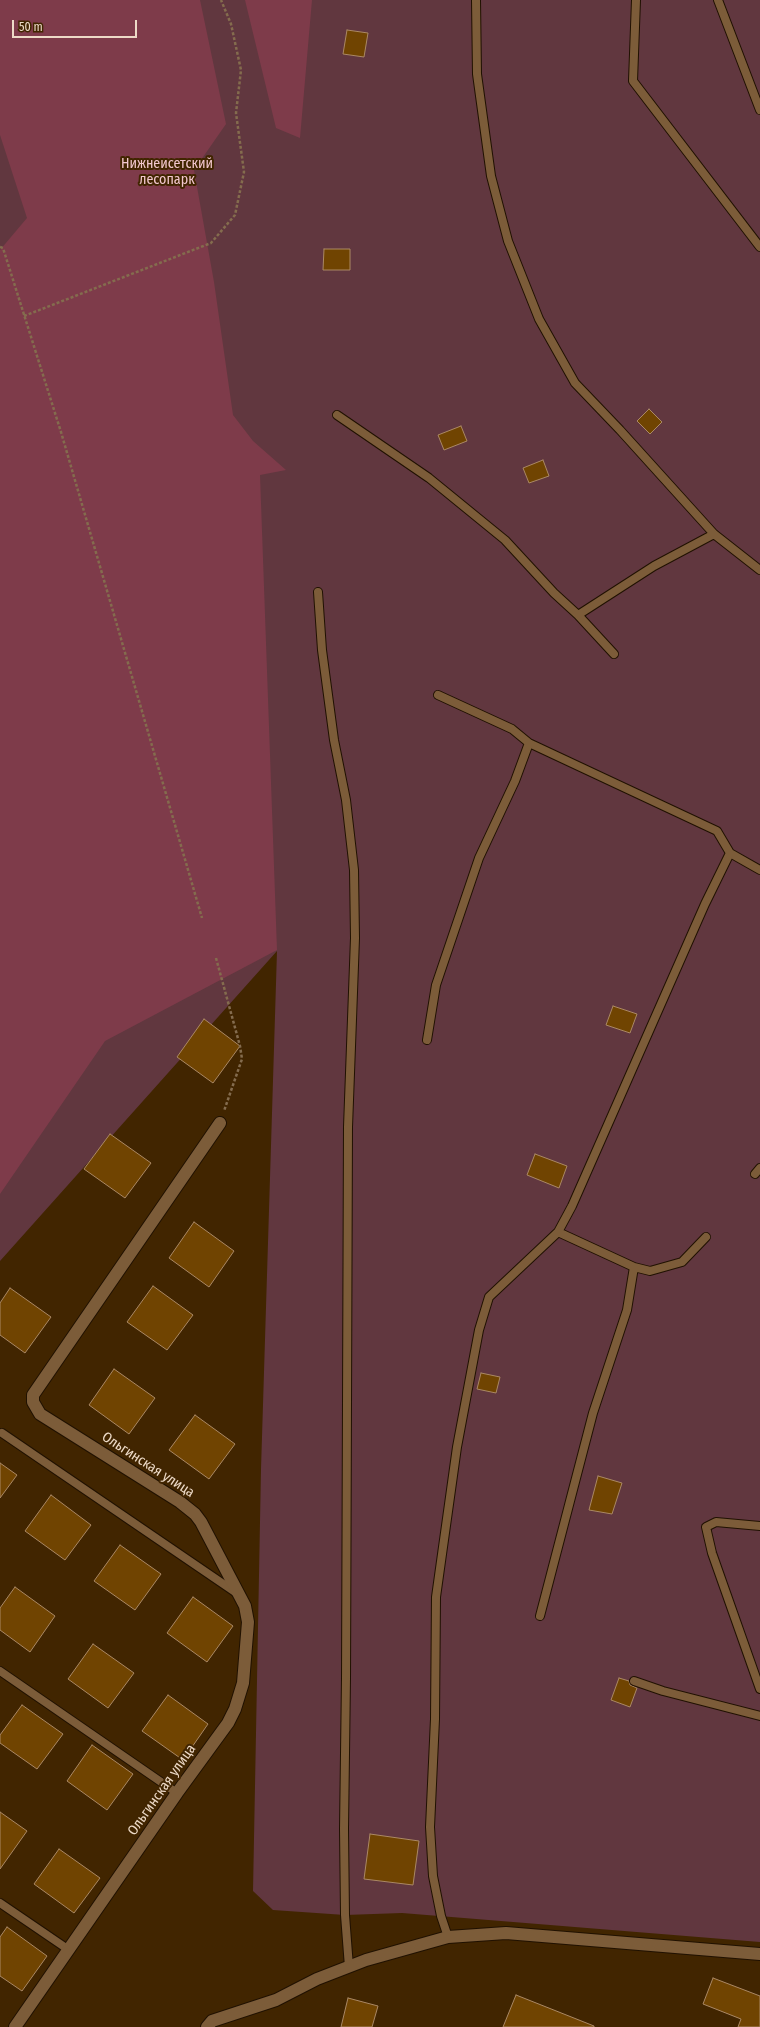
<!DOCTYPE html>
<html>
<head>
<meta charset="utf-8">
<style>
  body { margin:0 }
  #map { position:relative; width:760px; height:2027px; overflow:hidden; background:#412500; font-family:"Fira Sans Condensed",sans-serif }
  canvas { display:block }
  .scale { position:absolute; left:12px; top:20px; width:125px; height:18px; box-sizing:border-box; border:2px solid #eddac7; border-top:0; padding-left:5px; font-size:12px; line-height:14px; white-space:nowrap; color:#eddac7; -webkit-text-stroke:3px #412500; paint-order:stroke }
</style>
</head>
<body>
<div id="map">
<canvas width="760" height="2027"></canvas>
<div class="scale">50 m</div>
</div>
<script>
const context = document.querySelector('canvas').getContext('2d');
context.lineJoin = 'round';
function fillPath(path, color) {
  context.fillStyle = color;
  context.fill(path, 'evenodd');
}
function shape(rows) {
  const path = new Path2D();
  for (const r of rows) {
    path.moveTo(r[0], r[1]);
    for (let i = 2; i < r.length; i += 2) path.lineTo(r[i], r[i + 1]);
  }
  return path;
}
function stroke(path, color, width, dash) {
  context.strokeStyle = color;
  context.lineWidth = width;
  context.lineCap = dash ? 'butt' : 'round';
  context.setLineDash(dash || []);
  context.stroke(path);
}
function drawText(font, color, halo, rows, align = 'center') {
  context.font = font + ' "Fira Sans Condensed",sans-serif';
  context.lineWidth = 4;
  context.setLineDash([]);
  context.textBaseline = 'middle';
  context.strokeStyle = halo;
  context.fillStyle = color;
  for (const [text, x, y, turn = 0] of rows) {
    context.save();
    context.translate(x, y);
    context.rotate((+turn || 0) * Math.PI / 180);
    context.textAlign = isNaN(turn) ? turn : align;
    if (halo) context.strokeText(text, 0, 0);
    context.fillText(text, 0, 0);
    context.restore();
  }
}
fillPath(shape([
  [0,0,760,0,760,1942,402,1913,345,1915,273,1910,253,1891,261,1469,277,951,0,1261]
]), '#61373f');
fillPath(shape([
  [0,0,200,0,226,124,194,170,214,282,233,415,253,441,286,470,260,475,277,950,105,1041,0,1194,0,250,27,218,0,135],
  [245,0,312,0,300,138,276,128]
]), '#7e3b4a');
const building = shape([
  [347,30,368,33,364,57,343,54,347,30],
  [324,249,350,249,350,270,323,270,324,249],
  [649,409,662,422,650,434,637,421,649,409],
  [461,426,467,441,444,450,438,435,461,426],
  [543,460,549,476,529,483,523,468,543,460],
  [613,1006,637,1014,630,1033,606,1025,613,1006],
  [204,1019,240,1046,213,1083,177,1057,204,1019],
  [110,1134,151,1163,125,1198,84,1169,110,1134],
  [535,1154,567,1166,559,1188,527,1175,535,1154],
  [194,1222,234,1251,209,1287,169,1258,194,1222],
  [153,1286,193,1315,167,1350,127,1322,153,1286],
  [10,1288,51,1317,25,1353,0,1335,0,1303,10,1288],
  [114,1369,155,1398,129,1434,89,1405,114,1369],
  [481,1373,500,1377,496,1393,477,1389,481,1373],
  [195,1415,235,1444,209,1479,169,1450,195,1415],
  [0,1463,17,1475,0,1498,0,1463],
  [598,1476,622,1483,612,1514,589,1510,598,1476],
  [51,1495,91,1525,65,1560,25,1531,51,1495],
  [120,1545,161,1574,135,1610,94,1581,120,1545],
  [15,1587,55,1616,30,1652,0,1630,0,1608,15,1587],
  [193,1597,233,1626,207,1662,167,1633,193,1597],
  [93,1644,134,1673,108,1708,68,1679,93,1644],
  [619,1678,629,1681,630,1685,637,1688,630,1707,611,1700,619,1678],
  [168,1695,208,1724,183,1760,142,1731,168,1695],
  [22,1705,63,1734,37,1769,0,1743,0,1735,22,1705],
  [92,1745,133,1774,107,1810,67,1781,92,1745],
  [0,1812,27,1831,0,1869,0,1812],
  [370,1834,419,1841,413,1885,364,1879,370,1834],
  [59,1849,100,1878,74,1913,34,1884,59,1849],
  [7,1927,47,1956,22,1991,0,1976,0,1937,7,1927],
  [713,1978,760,1996,760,2027,738,2027,741,2019,703,2004,713,1978],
  [516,1995,594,2026,594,2027,503,2027,516,1995],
  [348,1998,378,2006,372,2027,341,2027,348,1998]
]);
fillPath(building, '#704401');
stroke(building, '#aa8864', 1);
const service = shape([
  [476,0,477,74,491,176,508,241,539,319,575,383,620,430,714,534,760,570],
  [636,0,633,81,760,247],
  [718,0,760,110],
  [337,415,429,478,505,540,554,593,578,615,614,654],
  [318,592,322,650,334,740,346,800,354,870,355,938,348,1127,346,1678,344,1829,345,1915,349,1967],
  [578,615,654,566,714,534],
  [438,695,512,729,529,743,717,831,730,853,760,870],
  [427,1040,436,985,479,858,515,781,529,743],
  [755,1174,760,1168],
  [558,1232,634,1267,650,1271,682,1262,706,1237],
  [2,1433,238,1594],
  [760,1526,716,1522,706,1527,712,1553,760,1689],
  [540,1616,593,1413,627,1310,634,1267],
  [0,1671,177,1793],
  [634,1681,663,1691,760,1716],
  [0,1903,69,1950],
  [448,1937,441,1916,433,1876,430,1827,435,1719,436,1597,457,1447,479,1330,489,1297,558,1232,572,1206,705,904,730,853]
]);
const minor = shape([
  [15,2027,177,1793,228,1723,235,1709,243,1683,248,1622,245,1606,201,1522,195,1514,180,1502,40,1414,33,1402,33,1395,220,1123],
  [207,2027,212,2021,276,2000,317,1979,366,1960,448,1937,506,1933,760,1954]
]);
stroke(service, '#201101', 10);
stroke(minor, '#201101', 14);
stroke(shape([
  [0,247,3,248,61,432,202,918],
  [24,316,211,243,235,215,244,172,236,113,241,70,231,24,221,0],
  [216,958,240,1046,242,1059,224,1111]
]), '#846c4e', 2.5, [3, 2]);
stroke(service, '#7c5c39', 8);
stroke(minor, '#7c5c39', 12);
drawText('14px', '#f2c7ce', '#412500', [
  ["Нижнеисетский",167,164],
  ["лесопарк",167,180]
]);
drawText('14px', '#eddac7', '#412500', [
  ["Ольгинская улица",148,1465,33],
  ["Ольгинская улица",162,1790,-55]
]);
</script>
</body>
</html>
